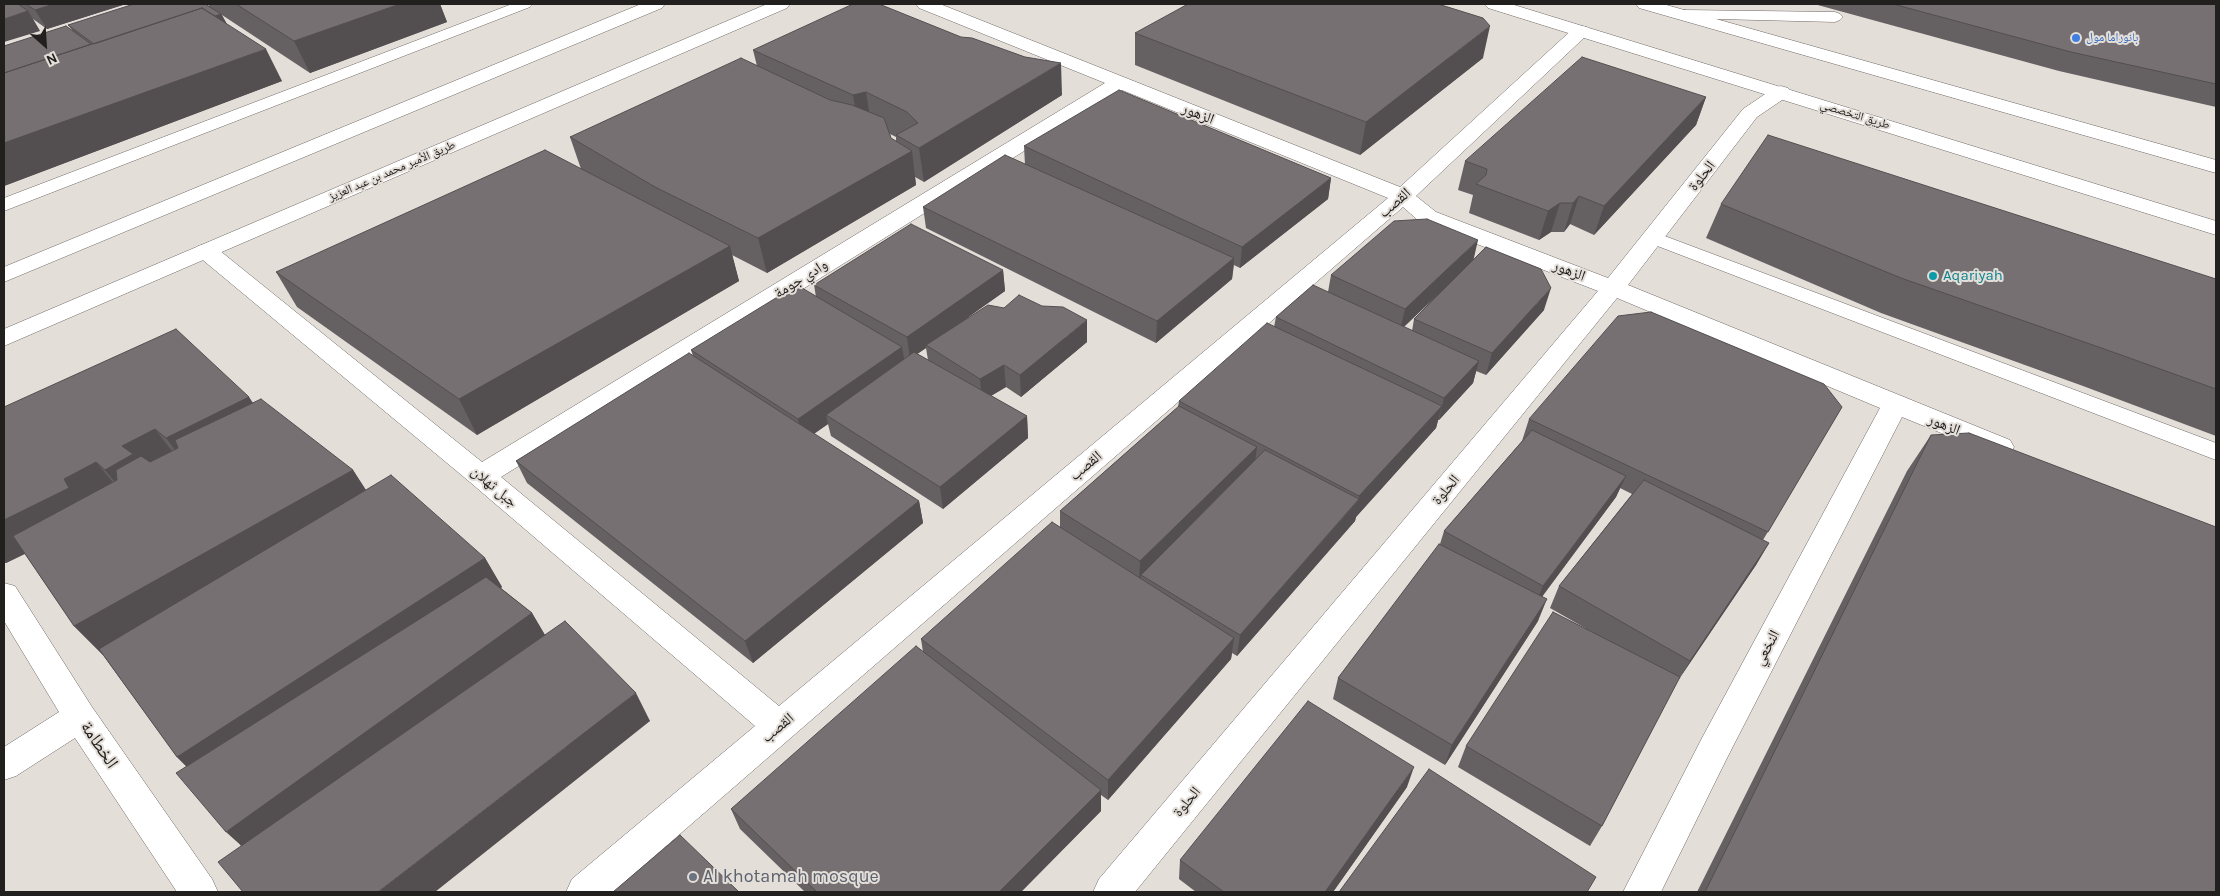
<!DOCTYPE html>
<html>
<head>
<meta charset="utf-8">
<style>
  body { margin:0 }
  #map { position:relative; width:2220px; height:896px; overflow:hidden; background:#e4ded9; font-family:Karla,sans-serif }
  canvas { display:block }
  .frame { position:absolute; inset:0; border:5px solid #22201e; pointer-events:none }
  .north { position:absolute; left:20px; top:20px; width:50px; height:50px; -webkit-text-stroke:4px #e4ded9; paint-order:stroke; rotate:154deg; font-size:14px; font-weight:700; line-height:20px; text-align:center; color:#22201e }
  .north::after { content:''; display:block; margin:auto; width:18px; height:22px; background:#22201e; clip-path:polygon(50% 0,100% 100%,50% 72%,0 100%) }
</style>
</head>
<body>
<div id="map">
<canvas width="2220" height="896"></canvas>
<div class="frame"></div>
<div class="north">N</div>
</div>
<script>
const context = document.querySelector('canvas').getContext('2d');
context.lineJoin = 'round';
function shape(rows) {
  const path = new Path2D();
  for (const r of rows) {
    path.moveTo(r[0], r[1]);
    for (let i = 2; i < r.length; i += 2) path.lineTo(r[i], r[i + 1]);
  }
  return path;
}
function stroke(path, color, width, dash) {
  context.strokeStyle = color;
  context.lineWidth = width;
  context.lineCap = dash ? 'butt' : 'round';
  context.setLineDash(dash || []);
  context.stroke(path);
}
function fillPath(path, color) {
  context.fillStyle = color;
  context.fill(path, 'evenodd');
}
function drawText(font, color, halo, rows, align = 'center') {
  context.font = font + ' Karla,"Noto Naskh Arabic",sans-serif';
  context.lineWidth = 4;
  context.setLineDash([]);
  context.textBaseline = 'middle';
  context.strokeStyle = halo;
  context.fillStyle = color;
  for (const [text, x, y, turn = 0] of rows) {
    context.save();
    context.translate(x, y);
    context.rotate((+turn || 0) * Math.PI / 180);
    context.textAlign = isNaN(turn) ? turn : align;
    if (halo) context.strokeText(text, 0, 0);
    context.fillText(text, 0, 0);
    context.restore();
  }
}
const lane = shape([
  [512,4,533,4,530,7,4,211,4,198,512,4],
  [1684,10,1835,12,1840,14,1843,17,1840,20,1835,22,1679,18,1676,15,1679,12,1684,10],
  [1654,232,2216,443,2216,460,1647,242,1644,238,1647,234,1654,232]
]);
const street = shape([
  [916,4,940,4,1400,187,1575,27,1581,26,1587,27,1590,31,1587,35,1416,196,1436,212,1608,278,1743,109,1774,88,1781,86,1788,88,1791,92,1788,96,1757,117,1628,285,2010,440,2014,447,2010,454,2000,457,1902,417,1726,760,1661,892,1623,892,1702,738,1880,408,1617,298,1135,892,1093,892,1099,879,1598,291,1420,222,1403,207,613,892,566,892,572,879,755,726,471,483,198,256,194,251,198,246,206,244,214,246,482,462,1105,83,919,8,916,4],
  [1122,90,1388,198,779,706,501,477,1122,90],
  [4,583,15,586,92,707,212,879,218,892,177,892,75,738,16,776,4,780,4,747,59,712,4,621,4,583]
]);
const secondary = shape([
  [641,4,665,4,662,8,4,282,4,267,641,4],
  [767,4,790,4,787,8,4,346,4,329,767,4]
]);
const primary = shape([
  [1485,4,1511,4,2216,221,2216,235,1488,8,1485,4],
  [1636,4,1663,4,2216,160,2216,173,1639,8,1636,4]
]);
stroke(lane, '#6f6966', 1);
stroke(street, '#6f6966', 1);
stroke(secondary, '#6f6966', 1);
stroke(primary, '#6f6966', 1);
fillPath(lane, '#fff');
fillPath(street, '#fff');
fillPath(secondary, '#fff');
fillPath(primary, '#fff');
fillPath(shape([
  [4,4,126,4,47,29,33,19,40,31],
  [208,4,440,4,447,22,310,73,222,15,227,24,282,81,4,186,4,46,72,30,68,25,209,6],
  [1814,4,2216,4,2216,107,2059,71],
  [1135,33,1483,58,1360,155,1135,65],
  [753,50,1062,95,924,182,915,177,916,185,767,273,732,255,739,281,477,435,297,307,276,272,581,169,570,137,757,66],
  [890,134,896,137,896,141,891,138],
  [1706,97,1696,125,1594,235,1570,224,1564,232,1551,232,1539,240,1469,213,1473,195,1458,190,1465,161],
  [1024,146,1331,178,1328,199,1240,268,1234,265,1232,279,1156,343,926,228,923,207,1025,165],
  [1721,204,2216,279,2216,436,2083,386,1881,313,1706,238],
  [1473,259,1544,310,1486,375,1476,371,1473,383,1439,420,1438,420,1436,428,1356,517,1355,521,1237,656,1232,653,1231,659,1108,800,1101,795,1101,811,1021,892,805,892,740,829,731,809,923,652,921,639,1060,528,1060,511,1178,407,1179,401,1274,327,1276,317,1328,292,1331,275],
  [1448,285,1414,319,1412,331,1404,327],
  [1003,270,1005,291,968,317,1087,342,1021,397,1006,387,991,396,1027,416,1028,438,943,509,831,436,828,424,814,434,919,501,923,523,753,663,527,483,516,461,693,356,691,350,816,297,814,285],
  [926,348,928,360,917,354],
  [249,397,252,403,353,470,366,490,485,558,502,587,501,588,532,613,545,635,650,721,241,846,186,766,177,757,103,655,74,626,25,554,6,563,4,562,4,407],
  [1842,407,1763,540,1769,543,1756,565,1677,682,1602,826,1590,846,1458,767,1466,746,1585,628,1550,608,1559,586,1632,494,1620,488,1616,497,1542,597,1538,621,1445,765,1333,699,1338,678,1440,544,1444,531,1522,441,1529,419],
  [1931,435,2216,892,1697,892,1907,471],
  [1407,787,1333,892,1196,892,1179,879,1180,860]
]), '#656062');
fillPath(shape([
  [54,4,126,4,47,29,35,10],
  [400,4,440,4,447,22,310,73,294,41],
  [28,11,40,31,4,42,4,19],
  [221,14,232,33,106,53],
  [1490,26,1483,58,1360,155,1366,122],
  [266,49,282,81,4,186,4,143],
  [1061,63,1062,95,924,182,919,148],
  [866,92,871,124,859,128,853,95],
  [1706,97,1696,125,1594,235,1604,206],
  [912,151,916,185,767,273,758,238],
  [1331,178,1328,199,1240,268,1242,247],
  [1579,196,1570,224,1564,232,1573,203],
  [1560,203,1551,232,1539,240,1548,211],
  [1478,240,1473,262,1400,330,1405,309],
  [730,246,739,281,477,435,459,399],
  [1234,258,1232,279,1156,343,1157,321],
  [1003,270,1005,291,928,346,926,345,926,348,910,359,907,337],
  [1551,288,1544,310,1486,375,1492,353],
  [1087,320,1087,342,1021,397,1020,375],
  [902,347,906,369,826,415,828,424,803,441,798,419],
  [1479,361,1473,383,1439,420,1444,398],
  [1004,365,1006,387,982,401,980,379],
  [249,397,269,427,189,468,166,438],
  [1442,406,1436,428,1356,517,1355,521,1237,656,1240,635,1359,500,1359,496],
  [1027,416,1028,438,943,509,940,487],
  [155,429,178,459,130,500,105,470,122,446],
  [1257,447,1254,469,1141,575,1141,581,1139,583,1140,561],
  [96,462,121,492,96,518,6,563,4,562,4,520,64,479],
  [353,470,372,500,103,655,74,626],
  [1626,476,1616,497,1534,607,1543,586],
  [919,501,923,523,753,663,745,641],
  [1769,543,1756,565,1677,682,1690,661],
  [485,558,502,587,205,785,177,757],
  [1547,599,1538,621,1445,765,1452,745],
  [532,613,549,642,255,858,226,832],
  [1234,638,1231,659,1108,800,1108,780],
  [636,693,650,721,435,892,378,892],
  [1414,767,1407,787,1333,892,1325,892],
  [1101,790,1101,811,1021,892,999,892]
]), '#534e50');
const building = shape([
  [4,4,18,4,28,11,4,19,4,4],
  [26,4,54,4,35,10,26,4],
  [134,4,205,4,221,14,215,16,202,8,94,44,68,25,134,4],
  [236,4,400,4,294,41,236,4],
  [853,4,879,4,961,37,972,38,1025,57,1061,63,919,148,896,135,918,123,907,112,866,92,853,95,753,50,853,4],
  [1188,4,1438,4,1483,18,1490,26,1366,122,1135,33,1188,4],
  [1893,4,2216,4,2216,84,2071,52,1893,4],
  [202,8,266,49,4,143,4,73,202,8],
  [66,26,91,44,4,73,4,46,66,26],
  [1582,57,1706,97,1604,206,1579,196,1573,203,1560,203,1548,211,1476,184,1486,175,1487,169,1465,161,1582,57],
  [741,58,830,100,852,105,884,118,891,138,912,151,758,238,655,187,570,137,741,58],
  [1119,90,1331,178,1242,247,1024,146,1119,90],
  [1768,135,2216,279,2216,389,2110,351,1901,278,1721,204,1768,135],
  [545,150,730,246,459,399,276,272,545,150],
  [1005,155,1234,258,1157,321,923,207,1005,155],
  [1427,219,1478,240,1405,309,1331,275,1394,221,1427,219],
  [911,224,1003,270,907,337,814,285,911,224],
  [1486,247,1541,269,1551,288,1492,353,1414,319,1486,247],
  [797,285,902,347,798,419,691,350,797,285],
  [1313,285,1479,361,1444,398,1276,317,1313,285],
  [1019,295,1042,306,1063,307,1087,320,1020,375,1004,365,980,379,926,345,988,305,1004,308,1019,295],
  [1651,312,1824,384,1842,407,1768,532,1529,419,1618,316,1651,312],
  [1267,323,1442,406,1359,496,1179,401,1267,323],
  [176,329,249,397,166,438,155,429,122,446,133,454,105,470,96,462,64,479,69,488,4,520,4,407,176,329],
  [914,352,1027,416,940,487,826,415,914,352],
  [689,353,919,501,745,641,516,461,689,353],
  [261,399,353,470,74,626,13,536,117,480,116,470,141,456,150,462,178,448,175,440,261,399],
  [1179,406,1257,447,1140,561,1060,511,1179,406],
  [1532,430,1626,476,1543,586,1444,531,1532,430],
  [1969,433,2216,527,2216,892,1705,892,1931,435,1969,433],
  [1265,450,1359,499,1240,635,1141,575,1265,450],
  [391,475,485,558,177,757,99,649,391,475],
  [1644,480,1769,543,1690,661,1559,586,1644,480],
  [1052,522,1234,638,1108,780,921,639,1052,522],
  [1439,544,1547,599,1452,745,1338,678,1439,544],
  [486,577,532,613,226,832,176,773,486,577],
  [1553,612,1680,677,1602,826,1466,746,1553,612],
  [565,621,636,693,378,892,243,892,218,862,565,621],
  [916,646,1101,790,999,892,817,892,731,809,916,646],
  [1308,701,1414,767,1325,892,1224,892,1180,860,1308,701],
  [1429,769,1596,877,1587,892,1339,892,1429,769],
  [680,835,739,892,613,892,680,835]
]);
fillPath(building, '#767072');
stroke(building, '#534e50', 1);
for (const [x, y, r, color] of [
  [2076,38,5,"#3f7fe0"],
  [1933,276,5,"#0f9aa8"],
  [693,877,5,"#6b7280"]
]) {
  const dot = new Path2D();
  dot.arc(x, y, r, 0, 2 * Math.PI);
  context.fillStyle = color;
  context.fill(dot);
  stroke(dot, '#e4ded9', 2);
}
drawText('12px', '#366cbe', '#e4ded9', [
  ["بانوراما مول",2086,38]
], 'left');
drawText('12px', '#22201e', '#e4ded9', [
  ["طريق التخصصي",1855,115,17],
  ["طريق الأمير محمد بن عبد العزيز",392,171,-23]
]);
drawText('15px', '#22201e', '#e4ded9', [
  ["الزهور",1198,114,22],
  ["الحلوة",1702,176,-52],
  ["القصب",1395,203,-41],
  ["الزهور",1569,271,21],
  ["وادي جومة",801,279,-32],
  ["الزهور",1944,425,22],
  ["القصب",1086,466,-40],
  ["جبل ثهلان",494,487,40],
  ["الحلوة",1446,490,-50],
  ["النخعي",1767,648,-62],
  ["القصب",778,728,-40],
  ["الحلوة",1187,802,-50]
]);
drawText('15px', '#0d838f', '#e4ded9', [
  ["Aqariyah",1943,276]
], 'left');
drawText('18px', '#22201e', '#e4ded9', [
  ["الخطامة",99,745,56]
]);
drawText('18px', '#5b616d', '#e4ded9', [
  ["Al khotamah mosque",703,877]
], 'left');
</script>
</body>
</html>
